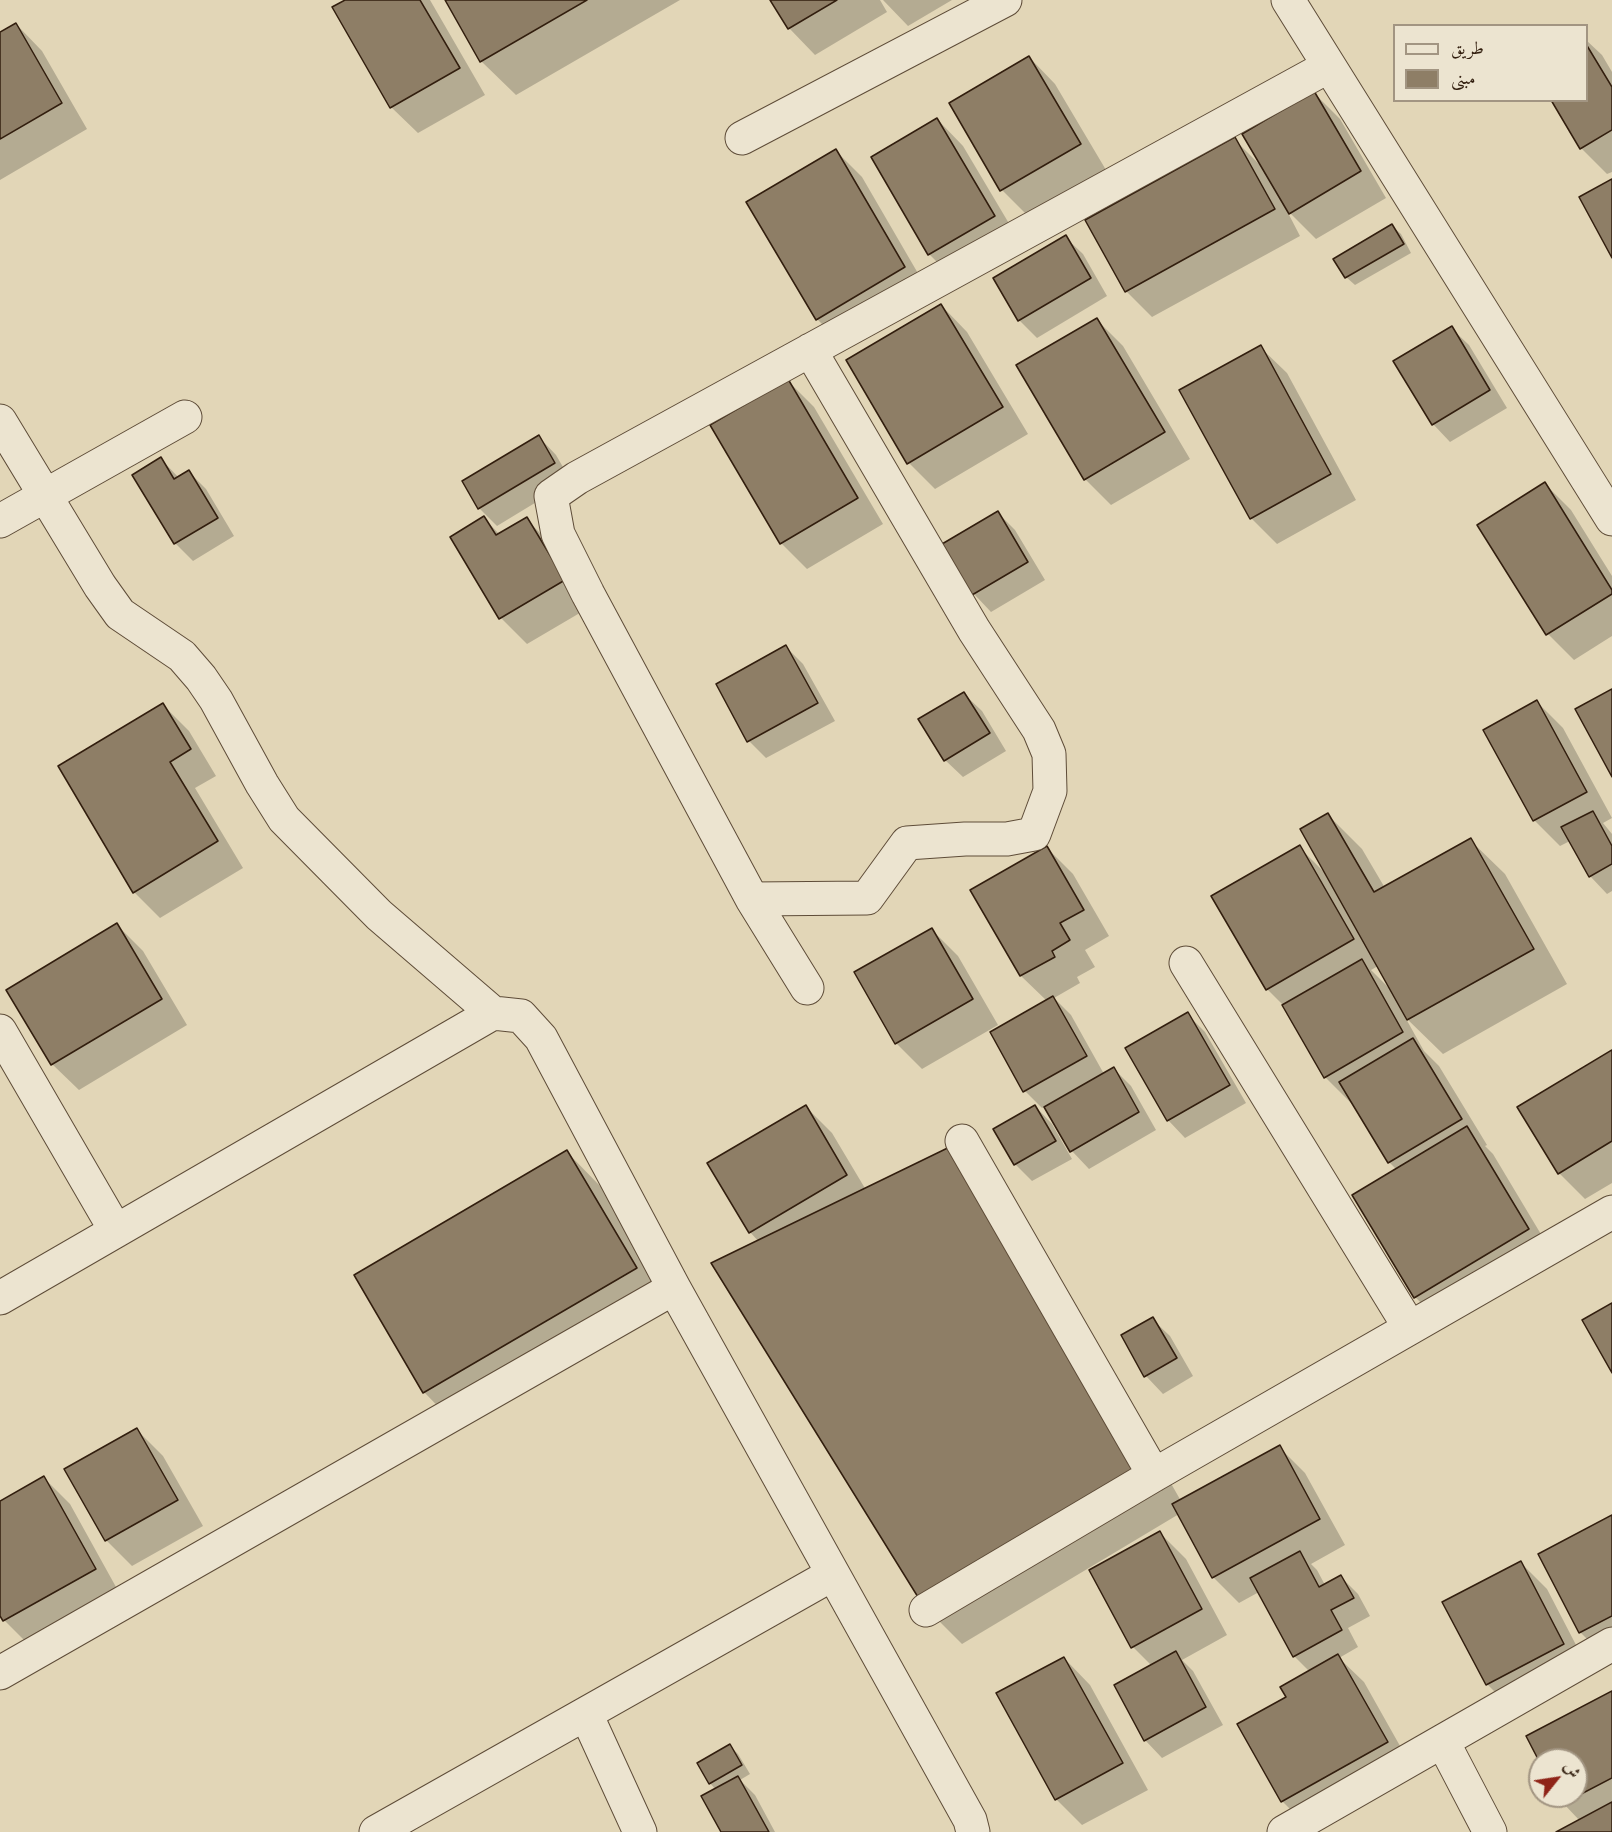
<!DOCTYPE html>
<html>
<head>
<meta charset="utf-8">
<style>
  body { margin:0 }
  #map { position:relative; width:1612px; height:1832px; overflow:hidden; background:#e2d6b7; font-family:"IM FELL French Canon",Amiri,serif }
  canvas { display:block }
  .legend { position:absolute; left:1393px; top:24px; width:195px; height:78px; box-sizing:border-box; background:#ece4d0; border:2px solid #a29582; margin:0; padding:8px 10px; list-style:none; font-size:18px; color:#321e0e }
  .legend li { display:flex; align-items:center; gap:12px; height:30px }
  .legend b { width:30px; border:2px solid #a29582 }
  .north { position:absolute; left:1528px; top:1748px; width:60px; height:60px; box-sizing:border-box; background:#ece4d0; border:2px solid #a29582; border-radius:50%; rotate:60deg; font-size:16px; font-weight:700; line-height:24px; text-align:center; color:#321e0e }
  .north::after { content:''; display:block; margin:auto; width:21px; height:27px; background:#8f2418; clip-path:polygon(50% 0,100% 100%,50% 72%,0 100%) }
</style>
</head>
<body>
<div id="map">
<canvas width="1612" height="1832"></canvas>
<ul class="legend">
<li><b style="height:8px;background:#ece4d0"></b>طريق</li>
<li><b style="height:16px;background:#8e7e66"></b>مبنى</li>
</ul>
<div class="north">ش</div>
</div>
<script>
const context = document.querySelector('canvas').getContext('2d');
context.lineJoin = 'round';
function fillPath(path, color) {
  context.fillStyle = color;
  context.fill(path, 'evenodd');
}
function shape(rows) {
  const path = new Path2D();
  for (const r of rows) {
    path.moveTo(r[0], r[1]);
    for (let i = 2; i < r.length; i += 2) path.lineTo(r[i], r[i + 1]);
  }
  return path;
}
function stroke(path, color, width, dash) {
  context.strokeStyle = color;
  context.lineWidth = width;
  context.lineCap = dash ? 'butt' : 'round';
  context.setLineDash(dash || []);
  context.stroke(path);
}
fillPath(shape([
  [348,0,430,0,485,95,418,133,391,107],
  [446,0,680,0,516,95,481,61],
  [772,0,880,0,887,12,815,55,789,28],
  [883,0,952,0,908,26],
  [16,24,42,51,87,129,0,180,0,34],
  [1586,40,1602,55,1612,72,1612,172,1607,174,1581,148,1586,100],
  [1029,57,1055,84,1106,170,1028,216,1002,190,951,104],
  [1314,93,1340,119,1386,198,1316,239,1286,209,1300,236,1152,317,1126,291,1234,139,1260,165],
  [937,119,963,146,1020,242,955,280,929,254],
  [836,151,862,177,930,294,843,345,817,319],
  [1392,226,1401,234,1411,253,1355,285,1346,277],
  [1065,237,1083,254,1107,296,1037,338,1019,320],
  [941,305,967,332,1028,434,935,489,909,463],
  [1097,320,1123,346,1190,459,1111,505,1085,479],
  [1451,328,1469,345,1507,408,1450,442,1433,424],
  [1260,347,1287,373,1356,500,1277,544,1251,518],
  [788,381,814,407,883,524,807,569,781,543],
  [539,437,556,455,571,481,497,526,479,508,464,482],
  [161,459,179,478,189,472,206,489,234,536,193,561,175,543,134,475],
  [1545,484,1571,510,1612,576,1612,636,1574,660,1548,634],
  [998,513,1015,530,1045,580,991,612,974,594,944,545],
  [484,518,500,535,526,519,552,545,590,607,527,644,501,618,452,537],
  [786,647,803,664,835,721,766,758,749,741],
  [964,694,982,711,1006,751,963,777,945,760],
  [1537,702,1563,728,1612,818,1603,823,1612,834,1612,891,1607,894,1590,876,1570,841,1560,846,1534,820],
  [163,705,189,731,216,776,195,788,243,868,160,918,134,892],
  [1328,815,1362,849,1385,888,1470,840,1505,874,1567,984,1443,1054,1405,1017,1424,1051,1439,1066,1487,1145,1485,1146,1493,1154,1554,1256,1442,1323,1415,1297,1354,1196,1397,1170,1389,1162,1353,1102,1351,1103,1325,1077,1284,1006,1267,989,1299,847,1324,872],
  [1378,966,1391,990,1371,970],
  [1047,848,1073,874,1109,936,1085,950,1095,967,1077,977,1080,983,1054,998,1071,1015,1104,1074,1113,1068,1131,1086,1156,1130,1089,1169,1072,1151,1046,1106,1042,1108,1025,1091,1047,1001,1021,976,972,891],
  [117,925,143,951,187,1025,79,1090,52,1064,8,990],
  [932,930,958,956,998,1025,922,1069,896,1043],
  [1187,1014,1205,1032,1246,1103,1185,1138,1168,1120],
  [1612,1052,1612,1183,1585,1199,1559,1173],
  [1035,1106,1052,1124,1072,1159,1032,1181,1015,1164],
  [806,1107,832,1133,866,1190,996,1177,1181,1501,1279,1447,1305,1473,1345,1545,1311,1564,1317,1570,1325,1585,1341,1577,1358,1594,1370,1616,1348,1628,1358,1647,1339,1658,1364,1682,1413,1769,1308,1827,1282,1801,1288,1697,1310,1672,1294,1656,1259,1592,1239,1603,1213,1577,1179,1514,962,1644,927,1609,759,1242,750,1232],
  [567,1152,601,1187,670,1303,458,1427,424,1392],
  [1152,1319,1170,1336,1193,1376,1163,1394,1146,1376,1123,1336],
  [137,1430,163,1456,203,1526,132,1566,106,1540],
  [44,1478,70,1504,121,1596,30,1646,4,1620,0,1613,0,1503],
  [1612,1517,1612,1655,1606,1658,1580,1632],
  [1160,1533,1186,1559,1227,1635,1182,1660,1193,1671,1223,1725,1162,1758,1145,1740,1116,1686,1152,1666,1133,1647],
  [1521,1563,1547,1589,1589,1670,1513,1710,1487,1684],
  [1064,1658,1090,1685,1148,1790,1082,1825,1056,1799],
  [1612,1693,1612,1832,1559,1832,1580,1821,1563,1803,1559,1796,1576,1796,1576,1760,1540,1760],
  [730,1746,738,1754,750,1774,740,1780,755,1795,775,1832,723,1832,716,1790,710,1783]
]), '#0003');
const building = shape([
  [345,0,420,0,460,68,390,108,332,7,345,0],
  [445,0,587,0,480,62,445,0],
  [770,0,837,0,788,29,770,0],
  [16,23,62,103,0,139,0,32,16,23],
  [1586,44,1612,87,1612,130,1580,149,1551,100,1586,100,1586,44],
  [1029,56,1081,144,1000,191,949,103,1029,56],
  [1314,91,1361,171,1289,214,1242,134,1314,91],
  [937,118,995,216,928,255,871,157,937,118],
  [1235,137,1275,209,1125,292,1085,220,1235,137],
  [836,149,905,267,816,320,746,202,836,149],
  [1612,179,1612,258,1579,197,1612,179],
  [1392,224,1404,244,1345,278,1333,259,1392,224],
  [1066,235,1091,278,1018,321,993,278,1066,235],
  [941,304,1003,407,907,464,846,360,941,304],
  [1097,318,1165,432,1084,480,1016,365,1097,318],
  [1452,326,1490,390,1432,425,1393,361,1452,326],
  [1261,345,1331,474,1250,519,1179,390,1261,345],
  [788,379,858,498,780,544,710,425,788,379],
  [539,435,555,463,478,509,462,481,539,435],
  [161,457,174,479,189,470,218,518,174,544,132,475,161,457],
  [1545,482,1612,590,1612,594,1546,635,1477,525,1545,482],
  [998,511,1028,562,972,595,942,544,998,511],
  [484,516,496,535,527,517,565,580,499,619,450,537,484,516],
  [786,645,818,703,747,742,716,684,786,645],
  [1612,689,1612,777,1575,709,1612,689],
  [964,692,990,733,944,761,918,719,964,692],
  [1537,700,1587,792,1533,821,1483,730,1537,700],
  [163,703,191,749,170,762,218,841,133,893,58,766,163,703],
  [1593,811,1612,846,1612,864,1589,877,1561,827,1593,811],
  [1328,813,1374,892,1471,838,1534,949,1407,1020,1300,829,1328,813],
  [1300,845,1354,939,1266,990,1211,896,1300,845],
  [1047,846,1084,910,1060,923,1070,940,1052,951,1055,957,1020,976,970,890,1047,846],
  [117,923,162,999,51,1065,6,990,117,923],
  [932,928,973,999,895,1044,854,972,932,928],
  [1362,959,1403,1032,1324,1078,1282,1005,1362,959],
  [1053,996,1087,1056,1023,1092,990,1032,1053,996],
  [1188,1012,1230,1085,1167,1121,1125,1048,1188,1012],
  [1413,1038,1462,1119,1388,1163,1339,1082,1413,1038],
  [1612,1050,1612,1141,1558,1174,1517,1107,1612,1050],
  [1114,1067,1139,1112,1070,1152,1044,1107,1114,1067],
  [806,1105,847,1175,749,1233,707,1163,806,1105],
  [1035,1105,1056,1141,1014,1165,993,1129,1035,1105],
  [1467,1126,1529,1229,1414,1298,1352,1195,1467,1126],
  [962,1141,1154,1475,926,1610,711,1263,962,1141],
  [567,1150,637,1268,423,1393,354,1275,567,1150],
  [1612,1303,1612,1373,1582,1320,1612,1303],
  [1153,1317,1177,1358,1144,1377,1121,1335,1153,1317],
  [137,1428,178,1500,105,1541,64,1469,137,1428],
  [1280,1445,1320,1519,1212,1578,1172,1504,1280,1445],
  [44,1476,96,1569,3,1621,0,1616,0,1501,44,1476],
  [1612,1515,1612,1616,1579,1633,1538,1554,1612,1515],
  [1160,1531,1202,1609,1131,1648,1089,1570,1160,1531],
  [1300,1551,1319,1587,1341,1575,1354,1598,1331,1610,1342,1630,1293,1657,1250,1578,1300,1551],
  [1521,1561,1564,1644,1486,1685,1442,1602,1521,1561],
  [1176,1651,1206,1707,1144,1741,1114,1685,1176,1651],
  [1338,1654,1388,1742,1281,1802,1237,1724,1286,1697,1280,1687,1338,1654],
  [1064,1657,1123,1763,1055,1800,996,1693,1064,1657],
  [1612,1691,1612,1778,1562,1804,1557,1796,1576,1796,1576,1760,1540,1760,1540,1763,1526,1736,1612,1691],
  [730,1744,742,1765,709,1784,697,1763,730,1744],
  [738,1776,769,1832,721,1832,701,1796,738,1776],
  [1612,1802,1612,1832,1556,1832,1612,1802]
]);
fillPath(building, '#8e7e66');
stroke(building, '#321e0e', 1.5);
const minor = shape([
  [1288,0,1612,519],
  [742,138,1005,0],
  [0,421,100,586,120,614,182,656,201,678,216,700,262,784,284,819,379,915,493,1013],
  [0,521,185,417],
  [752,899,867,898,907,843,965,839,1007,839,1034,834,1050,791,1049,754,1039,730,974,630,810,350],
  [1186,963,1410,1328],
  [807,988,752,899,588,594,558,534,551,496,577,478,1329,66],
  [0,1031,116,1231],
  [962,1141,1154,1475],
  [0,1298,493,1013,521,1016,541,1038,674,1288,970,1820,973,1832],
  [926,1610,1154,1475,1612,1212],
  [0,1673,674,1288],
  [586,1714,640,1832],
  [1443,1742,1490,1832],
  [376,1832,833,1574],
  [1284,1832,1612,1644]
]);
stroke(minor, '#5e4c38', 35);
stroke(minor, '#ece4d0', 33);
</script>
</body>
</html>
